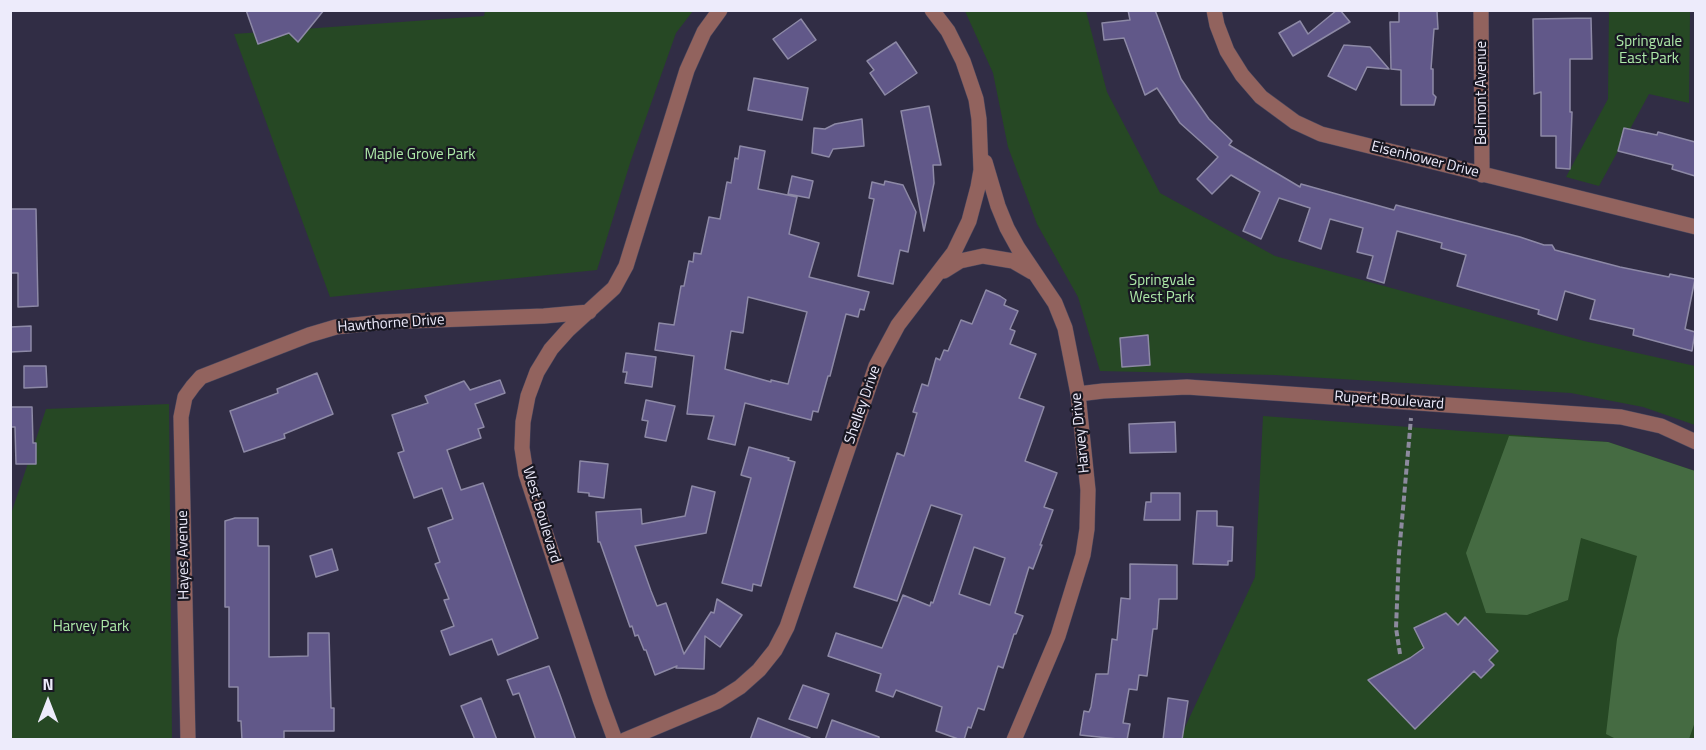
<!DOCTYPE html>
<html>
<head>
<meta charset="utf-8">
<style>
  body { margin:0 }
  #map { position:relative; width:1706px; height:750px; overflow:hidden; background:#312d45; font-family:"Titillium Web",sans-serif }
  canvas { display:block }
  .frame { position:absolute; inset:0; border:12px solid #edebfb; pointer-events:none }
  .north { position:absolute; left:18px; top:672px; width:60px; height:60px; -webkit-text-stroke:4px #181722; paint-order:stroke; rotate:0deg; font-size:16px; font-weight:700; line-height:24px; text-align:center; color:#edebfb }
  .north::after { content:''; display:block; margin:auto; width:21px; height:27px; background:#edebfb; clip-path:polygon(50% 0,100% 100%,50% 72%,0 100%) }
</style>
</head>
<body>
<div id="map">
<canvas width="1706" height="750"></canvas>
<div class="frame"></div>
<div class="north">N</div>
</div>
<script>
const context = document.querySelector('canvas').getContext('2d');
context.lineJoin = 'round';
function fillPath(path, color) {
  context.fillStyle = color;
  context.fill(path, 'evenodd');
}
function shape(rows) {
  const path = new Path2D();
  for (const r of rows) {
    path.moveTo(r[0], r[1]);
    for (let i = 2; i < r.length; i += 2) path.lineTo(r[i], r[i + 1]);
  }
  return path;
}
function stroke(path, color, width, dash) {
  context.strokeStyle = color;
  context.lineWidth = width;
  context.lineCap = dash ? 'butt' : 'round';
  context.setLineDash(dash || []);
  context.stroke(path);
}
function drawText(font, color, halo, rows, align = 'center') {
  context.font = font + ' "Titillium Web",sans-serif';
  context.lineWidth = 4.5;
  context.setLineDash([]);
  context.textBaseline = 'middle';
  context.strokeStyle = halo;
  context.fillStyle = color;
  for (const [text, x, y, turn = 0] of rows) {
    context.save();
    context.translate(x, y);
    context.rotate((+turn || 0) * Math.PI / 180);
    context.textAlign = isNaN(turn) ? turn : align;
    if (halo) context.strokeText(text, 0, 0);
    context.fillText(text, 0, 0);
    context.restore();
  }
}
fillPath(shape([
  [485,11,693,11,676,33,631,160,597,270,330,297,234,34,484,16],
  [965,11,1086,11,1107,92,1160,193,1275,256,1584,341,1695,366,1695,425,1643,407,1571,393,1275,375,1100,371,1078,297,1037,224,1008,147,993,73],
  [1609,11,1690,11,1689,103,1649,94,1599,186,1566,177,1608,99],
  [169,404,172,739,11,740,11,514,46,409],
  [1263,416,1608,442,1695,471,1695,739,1179,740,1255,577]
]), '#264824');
fillPath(shape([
  [1509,436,1608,442,1695,471,1696,719,1689,739,1616,739,1606,734,1617,639,1637,556,1581,538,1568,600,1527,615,1486,613,1466,553]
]), '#456b42');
const building = shape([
  [246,10,324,10,298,42,289,33,258,44,246,10],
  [1128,10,1155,10,1181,79,1209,119,1232,141,1229,145,1300,187,1301,184,1394,210,1396,205,1520,237,1544,245,1552,245,1555,250,1620,267,1669,277,1670,274,1695,279,1685,329,1695,332,1692,351,1633,335,1634,329,1590,319,1595,300,1565,291,1557,320,1538,314,1539,310,1457,286,1466,255,1441,248,1442,243,1397,231,1384,283,1367,278,1373,256,1357,252,1363,228,1330,219,1321,249,1299,241,1310,208,1279,198,1261,239,1243,231,1260,192,1231,175,1212,194,1197,179,1218,157,1180,123,1157,88,1145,95,1124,38,1104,40,1102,23,1130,20,1128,10],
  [1337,10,1340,10,1350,22,1293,56,1279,33,1300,21,1308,34,1337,10],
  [1399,10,1437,11,1438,29,1434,29,1431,69,1433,69,1433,94,1436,97,1434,105,1401,105,1401,70,1391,69,1390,22,1399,22,1399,10],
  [1591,18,1592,59,1570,59,1570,112,1572,112,1570,169,1556,168,1556,136,1541,136,1541,92,1534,94,1533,19,1591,18],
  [801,19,816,40,788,59,773,39,801,19],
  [896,42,917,73,885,95,870,73,874,70,867,61,896,42],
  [1344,45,1370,47,1389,69,1367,67,1356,90,1328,76,1344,45],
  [754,78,808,88,802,120,748,110,754,78],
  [929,106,941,165,933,165,934,183,924,231,901,111,929,106],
  [862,119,864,146,833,149,829,157,812,153,814,128,825,129,835,124,862,119],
  [1624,128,1657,135,1658,132,1695,142,1695,176,1672,169,1673,165,1618,151,1624,128],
  [740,146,765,151,758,189,797,197,789,234,819,243,809,277,869,292,864,310,860,309,858,317,846,314,830,376,828,376,818,412,813,411,811,420,745,403,735,445,708,439,714,416,687,414,694,356,655,350,659,323,674,325,681,286,684,286,689,261,693,262,694,253,701,254,709,217,720,219,727,182,731,183,735,158,738,159,740,146],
  [748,297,807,312,788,384,771,380,771,382,725,369,731,331,743,333,748,297],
  [792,176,813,181,809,198,788,194,792,176],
  [885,181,903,185,916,212,908,252,900,250,893,284,858,276,874,199,869,198,872,182,884,185,885,181],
  [10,209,36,209,38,306,18,307,18,273,10,273,10,209],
  [986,290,1000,296,1006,300,1004,305,1018,311,1010,329,1015,331,1010,344,1036,354,1019,398,1044,407,1025,461,1057,473,1044,507,1053,510,1040,545,1042,545,1033,569,1029,567,1015,613,1023,616,1016,634,1014,634,1003,668,998,666,984,710,978,708,971,728,968,727,964,740,961,740,936,731,942,707,896,690,893,697,876,691,881,674,828,656,836,633,882,648,903,595,930,606,931,602,933,603,962,515,931,505,897,601,854,587,897,453,904,456,917,413,913,412,922,384,928,386,936,358,940,360,944,350,948,351,961,320,972,324,986,290],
  [974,547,1005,558,990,605,959,594,974,547],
  [31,326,31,351,10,352,10,327,31,326],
  [1148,335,1150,365,1122,367,1120,338,1148,335],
  [626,353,656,357,652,387,625,383,627,372,623,372,626,353],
  [24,366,46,366,47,387,24,388,24,366],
  [317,373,333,414,284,434,285,438,244,452,230,411,278,393,277,389,317,373],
  [500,380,505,393,475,404,484,427,478,429,481,438,447,450,461,490,483,483,538,638,498,655,492,639,450,655,441,631,454,626,444,600,449,599,435,564,440,562,428,528,453,519,442,488,414,498,398,453,404,451,392,415,428,403,425,396,464,381,470,390,500,380],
  [646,400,675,406,666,441,645,437,648,421,642,420,646,400],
  [10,407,32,407,33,443,36,443,36,464,16,464,15,427,11,427,10,407],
  [1175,422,1176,452,1130,453,1129,424,1175,422],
  [749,447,789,458,788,460,795,462,761,586,753,584,752,591,722,583,751,478,741,475,749,447],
  [580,461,608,464,604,498,589,496,589,493,578,492,580,461],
  [692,486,715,492,706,533,635,546,651,591,657,606,666,603,684,654,711,612,714,613,717,599,742,615,720,647,705,636,704,669,676,668,677,666,655,675,646,650,644,650,638,635,635,636,632,626,630,627,600,542,598,542,596,512,641,509,642,524,685,516,692,486],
  [1151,493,1180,493,1180,520,1144,520,1146,502,1151,502,1151,493],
  [1197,511,1217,511,1217,526,1233,527,1232,561,1228,561,1228,565,1193,564,1197,511],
  [235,518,258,518,258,546,269,546,269,657,308,656,308,633,329,633,331,708,334,708,334,731,284,731,284,740,242,740,241,721,238,721,238,687,229,687,229,607,225,607,225,521,235,518],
  [332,549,338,570,316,577,310,556,332,549],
  [1130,564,1177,565,1177,599,1159,599,1157,629,1153,629,1147,676,1139,675,1137,690,1129,689,1123,723,1130,724,1127,740,1080,735,1084,711,1089,712,1091,707,1096,674,1108,674,1112,639,1117,640,1121,598,1130,599,1130,564],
  [1446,613,1458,625,1465,617,1498,651,1489,660,1494,665,1481,678,1474,671,1415,729,1368,680,1410,658,1424,648,1414,628,1446,613],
  [549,666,560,695,576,740,536,740,519,693,513,695,507,680,549,666],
  [803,685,829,694,817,728,789,719,803,685],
  [481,698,497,740,475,740,461,706,481,698],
  [1168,698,1188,701,1182,740,1163,740,1168,698],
  [758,718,810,738,810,740,750,740,758,718],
  [832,720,879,737,879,740,825,740,832,720]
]);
fillPath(building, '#615889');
stroke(building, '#8d89a6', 1.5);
const minor = shape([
  [1214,10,1217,25,1227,51,1242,75,1261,97,1295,122,1321,134,1696,227],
  [1481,10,1482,175],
  [985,162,998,206,1007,228,1018,248,1055,303,1065,328,1078,394,1088,490,1087,529,1083,555,1058,636,1014,740],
  [944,271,960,261,983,256,1013,261,1032,272],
  [1078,394,1103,391,1187,387,1621,417,1661,426,1696,442],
  [188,740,181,417,185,397,193,386,201,377,309,335,336,327,382,322,544,316,589,312],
  [615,740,600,699,526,474,522,448,523,422,528,396,537,372,551,349,568,330,614,288,626,266,687,70,704,32,720,10],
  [625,740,718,701,740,687,759,670,775,650,787,627,876,366,898,325,954,252,969,221,978,187,981,170,979,119,976,99,963,61,948,31,932,10]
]);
stroke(minor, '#4b485e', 16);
stroke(shape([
  [1400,654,1396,628,1399,554,1411,418]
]), '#8d8a9e', 4, [6, 3]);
stroke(minor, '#92635e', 15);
drawText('15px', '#ade9a8', '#181722', [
  ["Springvale",1649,42],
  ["East Park",1649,59],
  ["Maple Grove Park",420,155],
  ["Springvale",1162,281],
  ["West Park",1162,298],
  ["Harvey Park",91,627]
]);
drawText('15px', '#edebfb', '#181722', [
  ["Belmont Avenue",1482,93,-90],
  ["Eisenhower Drive",1425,160,14],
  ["Hawthorne Drive",391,324,-4],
  ["Rupert Boulevard",1389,401,4],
  ["Shelley Drive",863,405,-71],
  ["Harvey Drive",1081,433,-96],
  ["West Boulevard",541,515,73],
  ["Hayes Avenue",184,555,-91]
]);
</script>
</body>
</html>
